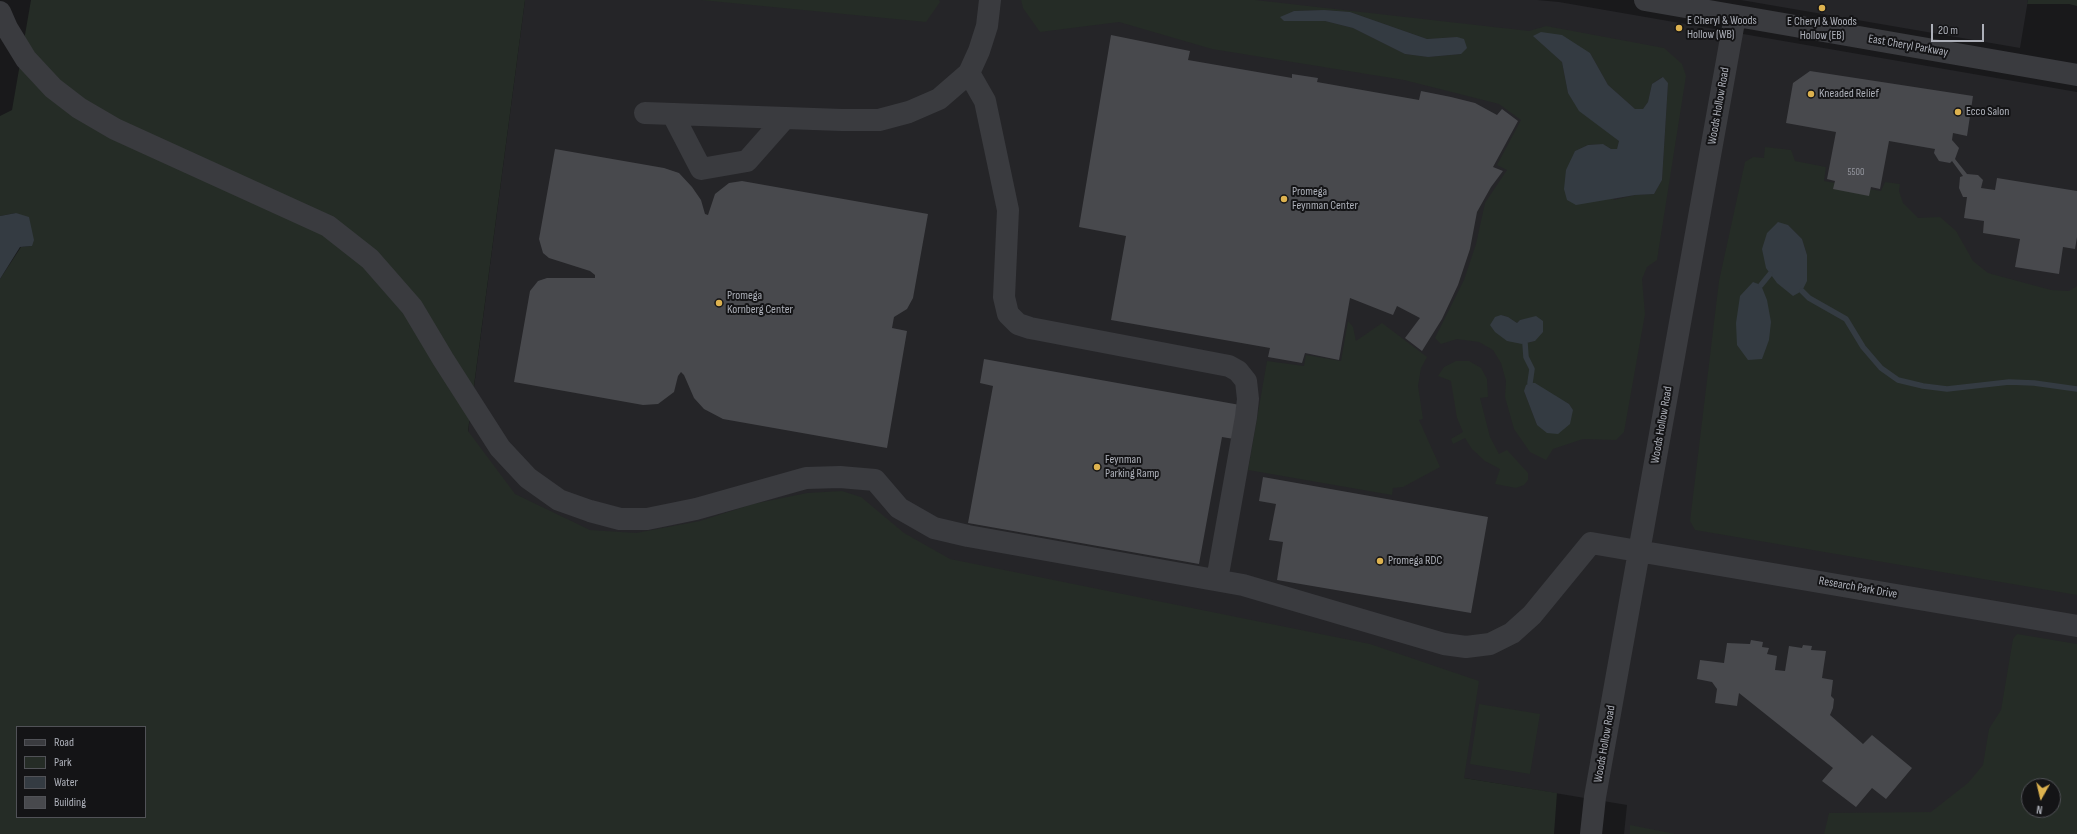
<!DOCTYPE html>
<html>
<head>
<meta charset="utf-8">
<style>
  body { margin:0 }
  #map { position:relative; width:2077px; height:834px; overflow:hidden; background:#19191b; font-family:"Sofia Sans Condensed",sans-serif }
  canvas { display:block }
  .legend { position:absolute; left:16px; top:726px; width:130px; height:92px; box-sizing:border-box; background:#141416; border:1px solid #515257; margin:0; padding:5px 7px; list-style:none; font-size:12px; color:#adb0b9 }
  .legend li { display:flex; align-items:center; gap:8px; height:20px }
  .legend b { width:20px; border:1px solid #515257 }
  .north { position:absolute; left:2021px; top:778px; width:40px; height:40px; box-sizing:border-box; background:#141416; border:1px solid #515257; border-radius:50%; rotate:188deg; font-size:11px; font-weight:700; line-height:16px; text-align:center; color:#adb0b9 }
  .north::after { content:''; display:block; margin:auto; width:14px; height:18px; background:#ddb24f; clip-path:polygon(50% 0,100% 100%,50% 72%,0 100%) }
  .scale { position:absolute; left:1931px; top:24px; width:53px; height:18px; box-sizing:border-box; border:2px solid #adb0b9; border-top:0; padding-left:5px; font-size:12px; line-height:14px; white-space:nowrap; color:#adb0b9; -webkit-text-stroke:3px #141416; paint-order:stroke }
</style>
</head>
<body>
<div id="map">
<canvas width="2077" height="834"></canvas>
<ul class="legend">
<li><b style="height:5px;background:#3a3b3f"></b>Road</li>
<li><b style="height:11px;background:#252c26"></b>Park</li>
<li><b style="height:11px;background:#343b42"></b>Water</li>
<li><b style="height:11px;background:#48494d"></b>Building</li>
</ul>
<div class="north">N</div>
<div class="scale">20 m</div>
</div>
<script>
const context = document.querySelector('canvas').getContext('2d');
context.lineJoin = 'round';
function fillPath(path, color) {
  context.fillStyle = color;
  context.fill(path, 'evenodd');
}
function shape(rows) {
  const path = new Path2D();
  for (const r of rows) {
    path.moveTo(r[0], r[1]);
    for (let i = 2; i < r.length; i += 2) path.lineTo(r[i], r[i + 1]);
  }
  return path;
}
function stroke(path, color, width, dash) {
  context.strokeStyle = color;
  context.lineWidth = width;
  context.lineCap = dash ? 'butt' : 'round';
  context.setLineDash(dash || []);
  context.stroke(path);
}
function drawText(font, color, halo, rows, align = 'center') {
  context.font = font + ' "Sofia Sans Condensed",sans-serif';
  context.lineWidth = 4;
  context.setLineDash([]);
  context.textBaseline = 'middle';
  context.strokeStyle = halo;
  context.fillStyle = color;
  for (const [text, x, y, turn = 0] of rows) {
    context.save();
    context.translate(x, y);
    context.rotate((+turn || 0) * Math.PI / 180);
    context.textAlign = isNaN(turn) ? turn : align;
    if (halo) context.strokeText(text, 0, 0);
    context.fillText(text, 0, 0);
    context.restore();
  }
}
fillPath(shape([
  [525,0,1537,0,1559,2,2077,92,2077,834,1624,834,1627,805,1464,778,415,834],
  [2029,786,2053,786,2053,810,2029,810],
  [1741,0,2028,0,2020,48]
]), '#252528');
fillPath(shape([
  [31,0,525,0,468,431,515,494,590,530,636,533,700,521,753,504,807,493,842,491,861,497,904,533,950,559,1370,644,1479,681,1464,778,1557,793,1554,834,0,834,0,279,21,247,32,246,16,213,0,216,0,116,12,110],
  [17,727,145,727,145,817,17,817],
  [701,0,939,0,940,2,926,22],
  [1021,0,1255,0,1529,31,1546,26,1664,48,1682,64,1686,76,1657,260,1647,267,1642,279,1645,314,1624,432,1616,440,1583,439,1553,449,1546,460,1530,452,1514,429,1505,397,1506,381,1501,363,1493,350,1479,342,1457,339,1441,344,1435,338,1464,280,1476,244,1485,203,1507,170,1497,165,1521,120,1499,104,1404,80,1212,49,1119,22,1040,32,1023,8],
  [1324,10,1350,12,1427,39,1457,37,1461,54,1429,57,1405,54,1353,28,1325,21,1284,20,1281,17,1294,11],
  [1534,36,1590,53,1608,85,1635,109,1643,109,1648,102,1652,84,1662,77,1668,83,1662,180,1654,194,1635,195,1614,200,1575,151,1588,145,1603,144,1611,149,1617,149,1619,141,1568,93,1562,62],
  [1501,315,1508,317,1517,323,1520,320,1533,318,1535,341,1522,344],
  [1524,391,1558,398,1569,404,1573,410,1537,425],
  [2028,0,2077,0,2077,6,2069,4,2027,4],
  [1765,147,1791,150,1795,161,1826,167,1824,181,1881,191,1885,182,1900,184,1899,191,1903,203,1918,218,1940,217,1956,231,1973,261,1988,273,2051,290,2069,291,2077,286,2077,595,1695,530,1690,521,1719,281,1745,162,1753,157,1764,158],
  [1788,225,1802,239,1807,255,1793,296,1788,291],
  [1348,321,1353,327,1356,341,1382,323,1427,357,1421,368,1418,386,1423,419,1419,420,1440,467,1403,487,1393,488,1392,495,1248,470,1267,361,1304,366,1306,355,1341,361],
  [1456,361,1469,361,1481,368,1487,379,1488,397,1480,398,1490,437,1499,454,1507,450,1528,473,1528,480,1524,485,1516,488,1495,484,1500,469,1485,461,1472,449,1465,438,1453,444,1451,439,1463,432,1457,418,1451,381,1438,376,1444,367],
  [2017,634,2077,644,2077,834,1824,834,1829,813,1931,812,1968,783,1983,765,1989,729,2001,710,2013,639],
  [2029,786,2053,786,2053,810,2029,810],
  [1479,704,1540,714,1530,774,1470,764],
  [1630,825,1675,834,1630,834]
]), '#252c26');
fillPath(shape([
  [1324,10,1350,12,1427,39,1457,37,1464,39,1467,48,1461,54,1428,57,1405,54,1353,28,1325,21,1284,21,1280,17,1294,11],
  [1541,32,1562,35,1590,53,1608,85,1635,109,1643,109,1648,102,1652,84,1663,77,1668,83,1662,180,1654,194,1635,195,1576,205,1567,200,1564,189,1566,170,1575,151,1588,145,1603,144,1611,149,1617,149,1619,141,1579,111,1568,93,1562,62,1533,36],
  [16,213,29,217,34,240,32,246,20,247,0,279,0,216],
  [1778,222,1788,225,1802,239,1807,255,1807,281,1802,291,1793,296,1777,283,1766,268,1762,249,1767,233],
  [1753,282,1761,285,1767,300,1771,322,1769,340,1762,359,1748,360,1737,345,1736,323,1740,296],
  [1501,315,1508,317,1517,323,1520,320,1536,316,1543,321,1543,332,1535,341,1522,344,1507,341,1495,332,1490,325,1495,317],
  [1530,383,1535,383,1569,404,1573,410,1570,424,1558,434,1547,433,1537,425,1524,391,1526,385]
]), '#343b42');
stroke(shape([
  [1761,285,1770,274],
  [1802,291,1809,298,1846,319,1863,347,1881,368,1898,380,1923,386,1947,389,2009,382,2034,383,2077,389],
  [1525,343,1526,357,1532,369,1530,383]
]), '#343b42', 5.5);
fillPath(shape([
  [1111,35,1190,51,1188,60,1292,78,1292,74,1318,78,1317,82,1419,100,1421,91,1451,97,1475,103,1497,115,1502,109,1518,121,1493,167,1503,171,1491,187,1477,212,1470,249,1458,285,1442,319,1422,351,1405,338,1420,318,1397,306,1393,315,1350,298,1339,360,1305,353,1302,363,1268,357,1270,348,1111,320,1126,236,1079,227],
  [1810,71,1973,96,1967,136,1953,133,1952,140,1959,148,1955,159,1967,174,1978,175,1983,180,1981,188,1995,190,1997,178,2077,191,2077,237,2075,249,2063,247,2059,274,2015,267,2020,239,1983,233,1984,221,1964,218,1967,197,1963,197,1959,188,1960,177,1963,176,1952,161,1950,163,1939,161,1934,153,1935,149,1889,141,1880,189,1871,187,1869,196,1833,189,1835,181,1827,179,1836,132,1786,123,1793,83],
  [555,149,664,168,679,173,692,187,701,200,705,214,708,215,715,194,729,183,742,181,928,214,913,298,907,309,894,317,892,328,907,331,887,448,723,419,704,409,694,398,684,375,681,372,678,376,674,392,658,404,643,405,514,382,530,291,538,281,547,278,595,278,595,275,590,271,549,258,543,253,539,239],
  [984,359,1240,405,1234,439,1222,437,1199,564,968,523,993,386,980,383],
  [1263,477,1488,517,1471,613,1277,580,1283,542,1269,540,1276,504,1259,501],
  [1751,640,1763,642,1762,647,1769,648,1767,654,1777,656,1775,670,1785,671,1789,646,1802,648,1803,645,1812,646,1811,650,1826,651,1822,678,1833,680,1831,696,1834,699,1833,708,1830,715,1863,744,1872,735,1912,768,1886,799,1872,788,1856,807,1822,781,1833,768,1739,693,1737,706,1715,703,1717,689,1712,682,1697,679,1700,660,1724,663,1727,643,1750,644]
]), '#48494d');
stroke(shape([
  [1645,0,2077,75],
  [0,12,7,28,26,59,53,88,79,108,115,129,328,226,370,259,412,307,443,359,500,448,528,478,559,500,590,511,620,519,647,519,696,509,806,478,840,477,875,480,899,508,934,528,968,536,1243,585,1444,644,1466,647,1490,644,1512,633,1532,615,1591,543,2077,626],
  [969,73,985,101,1008,210,1004,297,1008,314,1018,324,1030,328,1229,366,1238,371,1246,381,1248,399,1246,417,1217,580],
  [645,113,842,120,879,120,909,112,939,99,969,73,979,51,987,26,990,0],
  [673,115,701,169,747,161,785,118],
  [1591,834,1595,797,1735,16]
]), '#3a3b3f', 22);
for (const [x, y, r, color] of [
  [1822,8,4,"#ddb24f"],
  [1679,28,4,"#ddb24f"],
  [1811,94,4,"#ddb24f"],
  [1958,112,4,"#ddb24f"],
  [1284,199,4,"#ddb24f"],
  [719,303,4,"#ddb24f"],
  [1097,467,4,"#ddb24f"],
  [1380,561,4,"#ddb24f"]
]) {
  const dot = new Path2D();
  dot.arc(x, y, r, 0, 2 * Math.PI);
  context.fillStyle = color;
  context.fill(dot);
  stroke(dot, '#141416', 1.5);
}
drawText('10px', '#94969e', null, [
  ["5500",1856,172]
]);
drawText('12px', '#adb0b9', '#141416', [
  ["E Cheryl & Woods",1687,21],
  ["Hollow (WB)",1687,35],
  ["E Cheryl & Woods",1822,22,"center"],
  ["Hollow (EB)",1822,36,"center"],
  ["Kneaded Relief",1819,94],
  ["Ecco Salon",1966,112],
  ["Promega",1292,192],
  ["Feynman Center",1292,206],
  ["Promega",727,296],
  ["Kornberg Center",727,310],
  ["Feynman",1105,460],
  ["Parking Ramp",1105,474],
  ["Promega RDC",1388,561]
], 'left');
drawText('12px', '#adb0b9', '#141416', [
  ["East Cheryl Parkway",1908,46,10],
  ["Woods Hollow Road",1719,106,-80],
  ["Woods Hollow Road",1662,425,-80],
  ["Research Park Drive",1858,588,10],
  ["Woods Hollow Road",1605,744,-80]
]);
</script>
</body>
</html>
